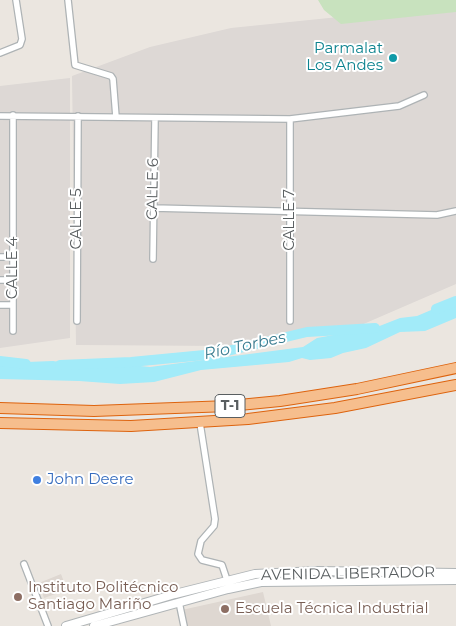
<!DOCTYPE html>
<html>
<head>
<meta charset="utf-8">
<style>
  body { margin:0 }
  canvas { display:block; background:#ebe6e0 }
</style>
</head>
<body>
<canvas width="456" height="626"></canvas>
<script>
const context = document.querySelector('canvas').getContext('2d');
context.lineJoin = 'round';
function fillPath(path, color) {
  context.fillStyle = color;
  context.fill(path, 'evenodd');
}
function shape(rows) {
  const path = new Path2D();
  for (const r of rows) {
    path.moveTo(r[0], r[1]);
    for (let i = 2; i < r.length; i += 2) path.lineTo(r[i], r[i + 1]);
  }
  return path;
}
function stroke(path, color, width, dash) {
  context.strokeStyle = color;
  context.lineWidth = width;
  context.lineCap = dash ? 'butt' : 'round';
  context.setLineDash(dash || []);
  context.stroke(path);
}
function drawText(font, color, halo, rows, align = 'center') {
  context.font = font + ' Montserrat,sans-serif';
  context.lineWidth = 4;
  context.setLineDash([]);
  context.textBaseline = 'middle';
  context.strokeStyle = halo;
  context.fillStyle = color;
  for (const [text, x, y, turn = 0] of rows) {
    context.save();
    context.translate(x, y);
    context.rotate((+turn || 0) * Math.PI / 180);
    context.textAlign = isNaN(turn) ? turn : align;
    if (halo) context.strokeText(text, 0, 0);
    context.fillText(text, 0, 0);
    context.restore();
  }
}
fillPath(shape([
  [456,5,456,284,352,329,276,341,226,346,76,345,72,76,150,47,231,28],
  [70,78,70,338,0,348,0,86]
]), '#ddd8d5');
fillPath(shape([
  [61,574,67,590,44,598,39,583],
  [263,592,271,626,181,626,177,611]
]), '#ded7d1');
fillPath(shape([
  [318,0,456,0,456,12,341,24,324,10]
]), '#c8e2be');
fillPath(shape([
  [456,303,456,318,425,331,400,332,366,348,343,353,331,358,310,360,302,358,289,362,201,370,154,382,120,384,79,381,0,379,0,363,53,361,88,367,122,364,150,367,303,347,317,338,377,327,400,318,417,316,443,305]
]), '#a2ebf9');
stroke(shape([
  [436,309,456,301],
  [0,361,26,364],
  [60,365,131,362,215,354,307,332,375,328]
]), '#a2ebf9', 10);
const minor = shape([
  [68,0,75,65,111,76,113,79,116,117],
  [0,53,20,45,22,39,16,0],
  [0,116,290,119,399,106,424,95],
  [153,208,437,215,456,211],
  [0,257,13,257],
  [153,259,155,118],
  [0,280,13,280],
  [0,305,13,305],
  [77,321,78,116],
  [290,321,290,119],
  [13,331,13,115],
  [200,423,215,519,214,526,201,541,198,554,202,560,222,565,227,580],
  [24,564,48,626],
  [179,602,184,626]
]);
const secondary = shape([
  [66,626,175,594,255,574,317,571,456,573],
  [94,626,228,589,261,582,456,580]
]);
const motorway = shape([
  [0,408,94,411,229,406,280,401,357,389,456,368],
  [0,423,131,426,248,419,335,408,456,385]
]);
stroke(minor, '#aeb3b5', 8);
stroke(secondary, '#b0b5b7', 10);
stroke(motorway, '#dd630e', 12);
stroke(minor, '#fff', 5.5);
stroke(secondary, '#fff', 8);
stroke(motorway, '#f6be8d', 10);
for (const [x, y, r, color] of [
  [393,58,5,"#0f9aa8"],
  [37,480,5,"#3f7fe0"],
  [18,597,5,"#8d6e63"],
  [225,609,5,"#8d6e63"]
]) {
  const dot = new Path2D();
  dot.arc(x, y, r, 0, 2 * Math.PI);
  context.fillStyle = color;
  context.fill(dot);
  stroke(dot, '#fff', 2);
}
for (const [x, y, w] of [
  [230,406,30]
]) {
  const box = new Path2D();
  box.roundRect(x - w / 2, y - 11.5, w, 23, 4);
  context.fillStyle = '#fff';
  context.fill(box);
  stroke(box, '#595e60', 1);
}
drawText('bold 14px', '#595e60', null, [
  ["T-1",230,406]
]);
drawText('15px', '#0d838f', '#fff', [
  ["Parmalat",383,49],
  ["Los Andes",383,66]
], 'right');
drawText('15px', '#595e60', '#fff', [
  ["CALLE 6",153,189,-89],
  ["CALLE 5",77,219,-90],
  ["CALLE 7",290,220,-90],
  ["CALLE 4",13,268,-90],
  ["AVENIDA LIBERTADOR",348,574,-1]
]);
drawText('15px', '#366cbe', '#fff', [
  ["John Deere",47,480]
], 'left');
drawText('15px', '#785e54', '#fff', [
  ["Instituto Politécnico",28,588],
  ["Santiago Mariño",28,605],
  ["Escuela Técnica Industrial",235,609]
], 'left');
drawText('italic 16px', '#3a7c90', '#fff', [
  ["Río Torbes",245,346,-12]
]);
</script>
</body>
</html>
